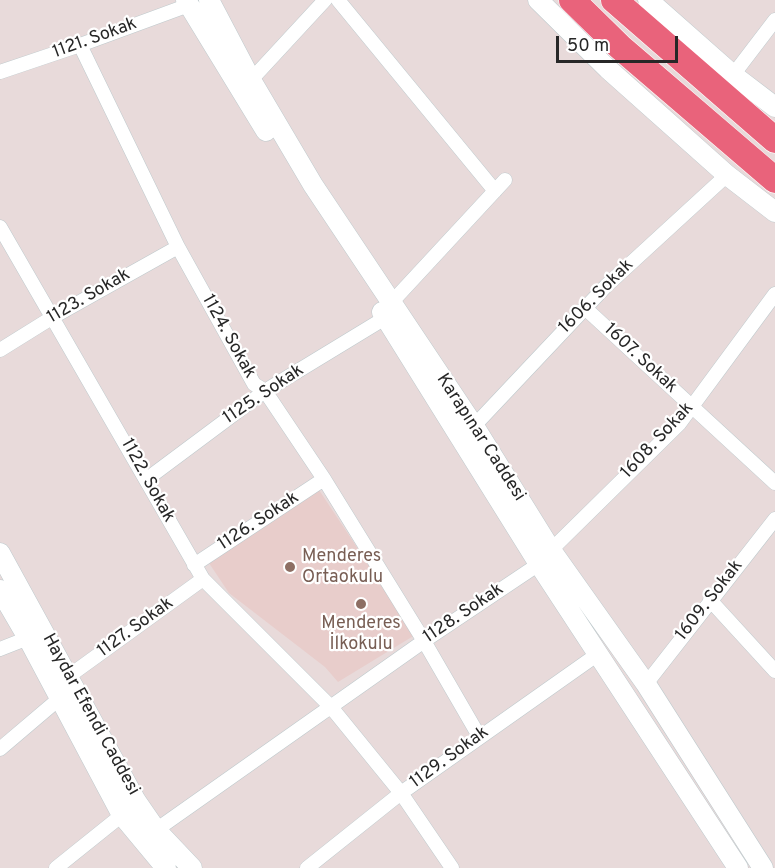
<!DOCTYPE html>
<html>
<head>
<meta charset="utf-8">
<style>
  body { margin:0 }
  #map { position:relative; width:775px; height:868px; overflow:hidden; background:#e8dada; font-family:Overpass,sans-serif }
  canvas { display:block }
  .scale { position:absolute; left:556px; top:36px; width:122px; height:27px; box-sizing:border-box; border:3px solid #272727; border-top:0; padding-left:8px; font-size:18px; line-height:21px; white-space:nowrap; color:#272727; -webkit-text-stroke:4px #fff; paint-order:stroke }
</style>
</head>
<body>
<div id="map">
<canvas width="775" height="868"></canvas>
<div class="scale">50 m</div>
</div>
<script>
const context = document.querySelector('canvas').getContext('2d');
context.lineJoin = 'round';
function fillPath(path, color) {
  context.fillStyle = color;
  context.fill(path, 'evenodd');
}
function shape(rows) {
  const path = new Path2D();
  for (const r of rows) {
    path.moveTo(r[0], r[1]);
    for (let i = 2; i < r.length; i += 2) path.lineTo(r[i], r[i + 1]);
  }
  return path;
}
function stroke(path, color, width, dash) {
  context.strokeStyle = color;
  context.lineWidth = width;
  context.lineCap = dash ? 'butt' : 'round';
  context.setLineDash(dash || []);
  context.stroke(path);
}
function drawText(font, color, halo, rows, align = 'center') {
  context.font = font + ' Overpass,sans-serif';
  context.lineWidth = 4.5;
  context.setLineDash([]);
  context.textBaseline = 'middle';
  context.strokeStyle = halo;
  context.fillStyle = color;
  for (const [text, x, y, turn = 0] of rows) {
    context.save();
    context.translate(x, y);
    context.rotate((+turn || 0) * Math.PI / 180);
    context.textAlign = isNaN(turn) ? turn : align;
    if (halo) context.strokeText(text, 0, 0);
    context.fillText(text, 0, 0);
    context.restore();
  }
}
fillPath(shape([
  [317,487,415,635,338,682,325,667,229,593,207,560]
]), '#e8cdcb');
const street = shape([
  [338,0,495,191],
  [80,45,178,247,254,384,265,391,324,479,424,641,479,736],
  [0,72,80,45,189,5],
  [733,75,775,20],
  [251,80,325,0],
  [0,227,203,579,331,707,401,793,452,868],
  [391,303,505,180],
  [585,308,775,483],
  [0,350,53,317,178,247],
  [474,426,606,286,727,175],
  [147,479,265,391,385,318],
  [551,550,679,424,775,294],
  [194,565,324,479],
  [710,600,775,671],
  [0,649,28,638],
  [69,676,203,579],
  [646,684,775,519],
  [0,749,60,698],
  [156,830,424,641,539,564],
  [56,868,122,815],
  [307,868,401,793,598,654]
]);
const secondary = shape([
  [186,0,266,131],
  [209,0,251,80,313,185,474,426,551,550,646,684,763,868],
  [538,0,608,69,727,175,775,212],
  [648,0,733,75,775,107],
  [382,312,539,564,738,868],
  [0,553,136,801,156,830,192,868],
  [0,590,28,638,122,815,166,868]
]);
const highway = shape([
  [572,0,620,47,775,180],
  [614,0,775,140]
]);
stroke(street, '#bec9cc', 15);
stroke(secondary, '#bec9cc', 21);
stroke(highway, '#fff', 27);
stroke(street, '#fff', 14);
stroke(secondary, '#fff', 20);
stroke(highway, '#e9637b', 26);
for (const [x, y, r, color] of [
  [290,567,6,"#8d6e63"],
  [361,604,6,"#8d6e63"]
]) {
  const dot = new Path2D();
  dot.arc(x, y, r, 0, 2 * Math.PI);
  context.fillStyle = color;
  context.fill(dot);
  stroke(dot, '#fff', 2);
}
drawText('18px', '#272727', '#fff', [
  ["1121. Sokak",95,39,-20],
  ["1123. Sokak",89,297,-30],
  ["1606. Sokak",597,297,-45],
  ["1124. Sokak",228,337,61],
  ["1607. Sokak",640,359,43],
  ["1125. Sokak",264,395,-34],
  ["Karapınar Caddesi",480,438,57],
  ["1608. Sokak",658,441,-47],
  ["1122. Sokak",147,481,61],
  ["1126. Sokak",259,522,-33],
  ["1609. Sokak",710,601,-52],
  ["1128. Sokak",464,614,-34],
  ["1127. Sokak",136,628,-36],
  ["Haydar Efendi Caddesi",90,715,61],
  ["1129. Sokak",450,758,-36]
]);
drawText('18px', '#785e54', '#fff', [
  ["Menderes",302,557],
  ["Ortaokulu",302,578],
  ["Menderes",361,624,"center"],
  ["İlkokulu",361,645,"center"]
], 'left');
</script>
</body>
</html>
